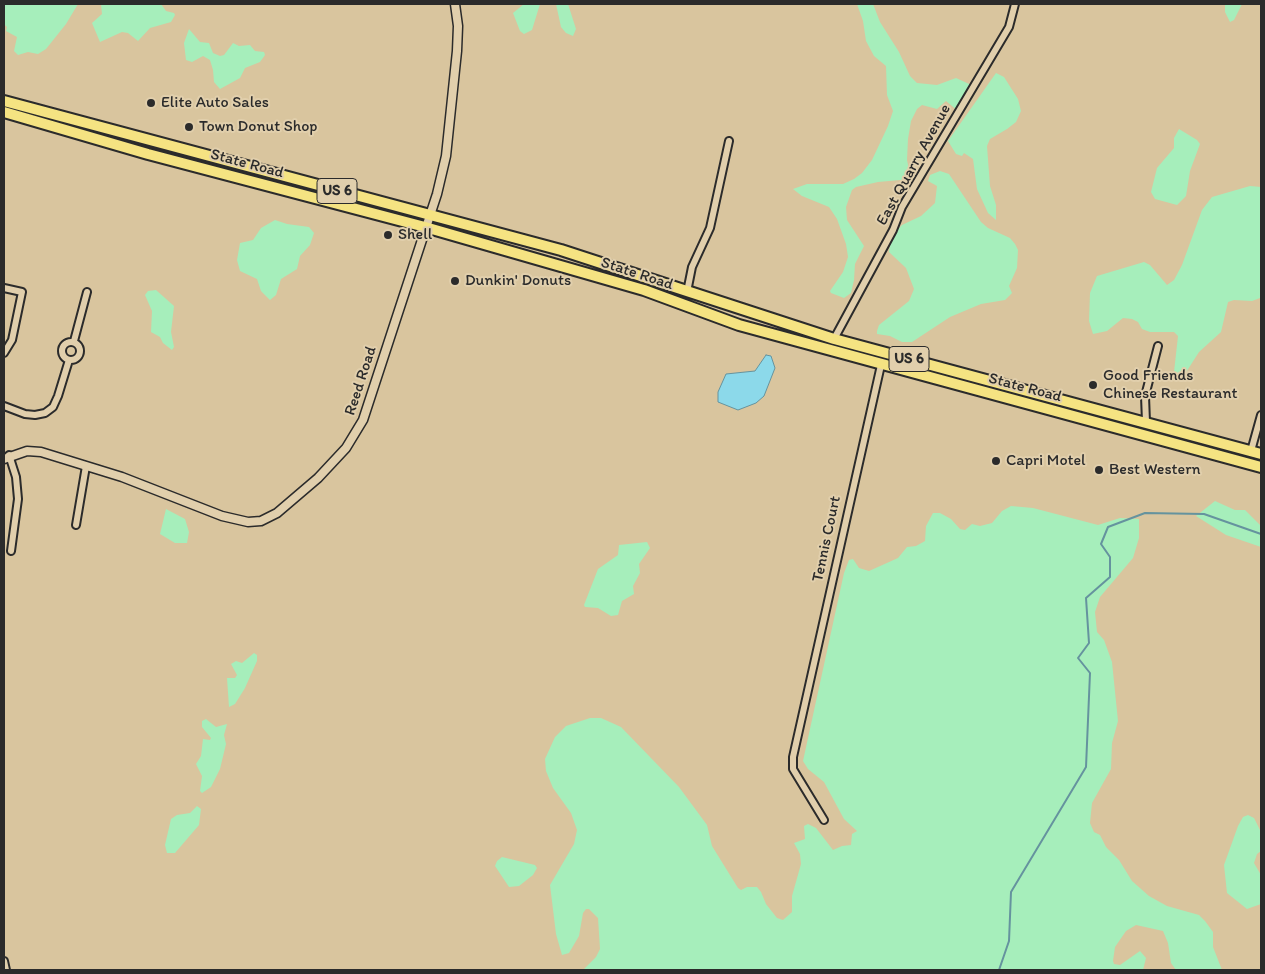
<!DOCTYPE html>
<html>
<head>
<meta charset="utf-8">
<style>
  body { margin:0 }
  #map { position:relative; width:1265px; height:974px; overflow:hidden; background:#d9c59e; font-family:Itim,sans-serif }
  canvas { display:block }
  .frame { position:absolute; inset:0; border:5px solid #2b2b2b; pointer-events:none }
</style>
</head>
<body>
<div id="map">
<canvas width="1265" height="974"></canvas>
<div class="frame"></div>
</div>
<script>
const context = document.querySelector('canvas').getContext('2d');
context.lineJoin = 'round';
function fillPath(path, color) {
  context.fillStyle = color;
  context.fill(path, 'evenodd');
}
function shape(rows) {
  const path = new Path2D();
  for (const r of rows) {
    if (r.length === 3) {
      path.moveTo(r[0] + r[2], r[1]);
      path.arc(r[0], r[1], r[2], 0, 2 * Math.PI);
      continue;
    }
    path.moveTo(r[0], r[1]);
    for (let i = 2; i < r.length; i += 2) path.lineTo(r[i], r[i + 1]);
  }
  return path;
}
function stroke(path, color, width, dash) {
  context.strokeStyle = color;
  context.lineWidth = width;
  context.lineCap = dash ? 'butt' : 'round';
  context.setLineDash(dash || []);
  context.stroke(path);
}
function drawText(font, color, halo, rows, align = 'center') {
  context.font = font + ' Itim,sans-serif';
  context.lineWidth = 4;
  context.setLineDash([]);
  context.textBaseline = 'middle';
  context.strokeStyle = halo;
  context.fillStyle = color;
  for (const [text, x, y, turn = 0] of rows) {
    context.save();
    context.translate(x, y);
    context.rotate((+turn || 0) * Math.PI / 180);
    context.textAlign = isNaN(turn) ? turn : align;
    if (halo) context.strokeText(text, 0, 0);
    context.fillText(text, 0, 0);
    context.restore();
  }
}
fillPath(shape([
  [4,4,78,4,66,24,46,49,38,54,28,52,18,55,14,51,17,37,6,31,7,27,4,24],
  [101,4,161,4,166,11,174,13,175,15,171,22,150,28,138,41,128,33,122,32,100,42,92,23,102,14],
  [524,4,540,4,532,30,524,34,520,31,513,13],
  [556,4,568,4,576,29,573,36,566,33,561,27],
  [857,4,873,4,880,22,899,52,910,76,917,83,937,85,956,78,978,88,970,102,958,111,946,101,937,109,922,105,917,109,911,121,908,139,907,160,911,179,878,182,856,187,852,190,846,207,847,220,864,246,855,264,854,280,851,293,844,298,831,293,830,291,843,272,848,257,846,244,837,219,829,207,802,196,793,189,807,184,843,184,854,179,862,173,872,160,888,126,893,111,887,95,886,66,874,56,866,41,863,21],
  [1225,4,1242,4,1234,20,1230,22,1225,12],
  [189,29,200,42,209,43,213,53,220,56,224,55,233,43,239,46,250,45,255,51,264,52,265,55,260,62,245,68,240,78,220,89,214,82,213,70,210,60,203,56,192,62,186,60,184,43],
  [996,73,1004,77,1018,99,1021,111,1016,122,1007,129,990,139,987,146,990,186,996,205,996,220,988,213,977,189,973,159,964,153,962,156,956,154,948,141],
  [1179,129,1197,140,1200,144,1190,171,1186,196,1177,205,1155,199,1151,192,1157,168,1174,148,1174,138],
  [940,171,949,174,981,222,988,228,1010,238,1015,244,1018,250,1017,268,1009,286,1012,293,1005,300,981,304,950,317,912,342,902,342,890,336,877,334,877,331,879,325,909,301,914,289,906,268,889,252,890,244,895,232,902,225,921,216,935,203,937,186,928,181,930,175],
  [1250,186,1261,187,1261,294,1260,298,1252,301,1234,300,1228,302,1221,332,1199,352,1183,377,1178,377,1174,372,1178,336,1174,332,1150,332,1142,329,1138,322,1132,319,1123,318,1107,331,1093,334,1089,321,1090,293,1097,276,1144,262,1150,265,1167,285,1174,280,1182,265,1202,210,1212,197],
  [275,220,287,224,309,227,314,233,310,245,300,256,297,269,281,279,276,295,270,300,261,291,257,279,240,271,237,260,240,243,253,240,261,228],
  [156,290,174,306,171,332,174,347,172,350,163,343,160,337,151,332,152,311,145,295,148,291],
  [1215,501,1235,510,1245,510,1261,526,1261,547,1226,535,1196,516],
  [1011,506,1033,508,1098,525,1120,518,1139,519,1139,538,1133,558,1100,597,1095,612,1097,632,1104,640,1112,662,1118,721,1112,743,1111,769,1092,803,1090,823,1094,832,1100,835,1106,847,1119,860,1132,881,1149,896,1167,906,1199,915,1205,921,1213,932,1213,947,1222,970,1176,970,1171,963,1168,943,1163,931,1136,925,1126,931,1115,947,1113,961,1114,964,1120,965,1140,951,1146,958,1143,970,583,970,596,957,600,949,598,918,589,909,586,909,583,913,579,936,569,953,562,955,556,934,550,885,574,844,577,830,571,813,553,788,546,771,545,759,555,737,566,726,590,718,601,718,621,727,679,787,707,825,712,846,738,888,741,890,747,887,757,887,761,892,766,904,777,918,783,920,792,912,792,896,801,864,800,854,794,843,805,839,804,826,808,824,816,828,833,850,842,846,851,845,852,834,857,831,844,819,824,782,808,769,803,761,844,573,849,560,853,559,859,568,869,571,898,558,907,547,916,546,925,541,926,526,933,513,940,513,951,519,960,529,965,530,972,524,980,526,992,523,1002,511],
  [166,509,185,519,189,532,187,543,175,543,160,534],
  [647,542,650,548,639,564,640,573,633,586,634,594,622,601,618,615,611,616,598,608,585,607,584,605,598,569,618,555,619,545],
  [254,653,257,655,257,661,245,688,235,704,229,707,227,678,235,678,237,675,231,664,236,661,242,663],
  [206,719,216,727,227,724,224,735,226,744,220,769,211,787,202,793,200,791,202,776,196,764,201,756,203,739,210,740,211,738,202,727,202,721],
  [197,806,201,809,199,825,175,853,167,853,165,845,171,819,177,815,190,813],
  [1248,815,1254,818,1261,832,1261,851,1257,854,1254,863,1261,875,1261,904,1247,909,1227,893,1224,865,1238,826,1243,817],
  [502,857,535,865,537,868,533,875,519,886,509,887,495,866,497,861]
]), '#a6eebb');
const water = shape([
  [766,355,771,356,775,368,764,396,756,403,738,410,718,402,718,392,726,374,755,371,766,355]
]);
fillPath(water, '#8cd9ea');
stroke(water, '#65939e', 1);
stroke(shape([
  [999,970,1009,941,1011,892,1086,767,1090,673,1078,658,1089,643,1086,598,1110,577,1110,557,1101,544,1108,527,1145,513,1204,514,1261,534]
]), '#65939e', 2);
const minor = shape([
  [4,288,22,292,12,340,4,353],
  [687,292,692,267,710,228,729,141],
  [834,339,893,230,902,207,1009,27,1015,4],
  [74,341,87,292],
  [71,351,9],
  [4,406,25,414,35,415,45,413,53,407,58,396,69,360],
  [1146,422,1145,396,1158,346],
  [1251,451,1261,415],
  [9,455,16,477,18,499,11,551],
  [76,525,86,466],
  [824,820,793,769,793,757,881,365],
  [4,961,6,970]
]);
const tertiary = shape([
  [4,459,27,451,41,452,122,477,222,516,248,522,261,521,277,513,318,478,346,448,363,420,437,194,446,156,457,51,458,26,455,4]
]);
const primary = shape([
  [4,101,561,250,834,339,1261,454],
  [4,112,148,154,425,227,644,290,739,325,1261,467]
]);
stroke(minor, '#2b2b2b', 10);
stroke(tertiary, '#2b2b2b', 11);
stroke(primary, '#2b2b2b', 14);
stroke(minor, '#e1cfac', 6);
stroke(tertiary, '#e1cfac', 8);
stroke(primary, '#f5e382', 10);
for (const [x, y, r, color] of [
  [151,103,5,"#2b2b2b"],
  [189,127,5,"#2b2b2b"],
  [388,235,5,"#2b2b2b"],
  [455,281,5,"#2b2b2b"],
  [1093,385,5,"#2b2b2b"],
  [996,461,5,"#2b2b2b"],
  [1099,470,5,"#2b2b2b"]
]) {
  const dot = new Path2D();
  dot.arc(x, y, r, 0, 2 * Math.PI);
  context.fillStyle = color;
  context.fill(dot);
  stroke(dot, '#e1cfac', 2);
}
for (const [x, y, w] of [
  [337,191,40],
  [909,359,40]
]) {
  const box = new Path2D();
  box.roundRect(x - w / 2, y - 12.5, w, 25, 4);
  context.fillStyle = '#e1cfac';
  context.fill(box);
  stroke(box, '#2b2b2b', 1);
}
drawText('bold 15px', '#2b2b2b', null, [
  ["US 6",337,191],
  ["US 6",909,359]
]);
drawText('16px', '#2b2b2b', '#e1cfac', [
  ["Elite Auto Sales",161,103],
  ["Town Donut Shop",199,127],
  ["Shell",398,235],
  ["Dunkin' Donuts",465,281],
  ["Good Friends",1103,376],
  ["Chinese Restaurant",1103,394],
  ["Capri Motel",1006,461],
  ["Best Western",1109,470]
], 'left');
drawText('16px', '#2b2b2b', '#e1cfac', [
  ["State Road",247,164,15],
  ["East Quarry Avenue",914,165,-61],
  ["State Road",637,274,18],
  ["Reed Road",361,381,-72],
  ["State Road",1025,388,15],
  ["Tennis Court",827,539,-78]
]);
</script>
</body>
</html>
